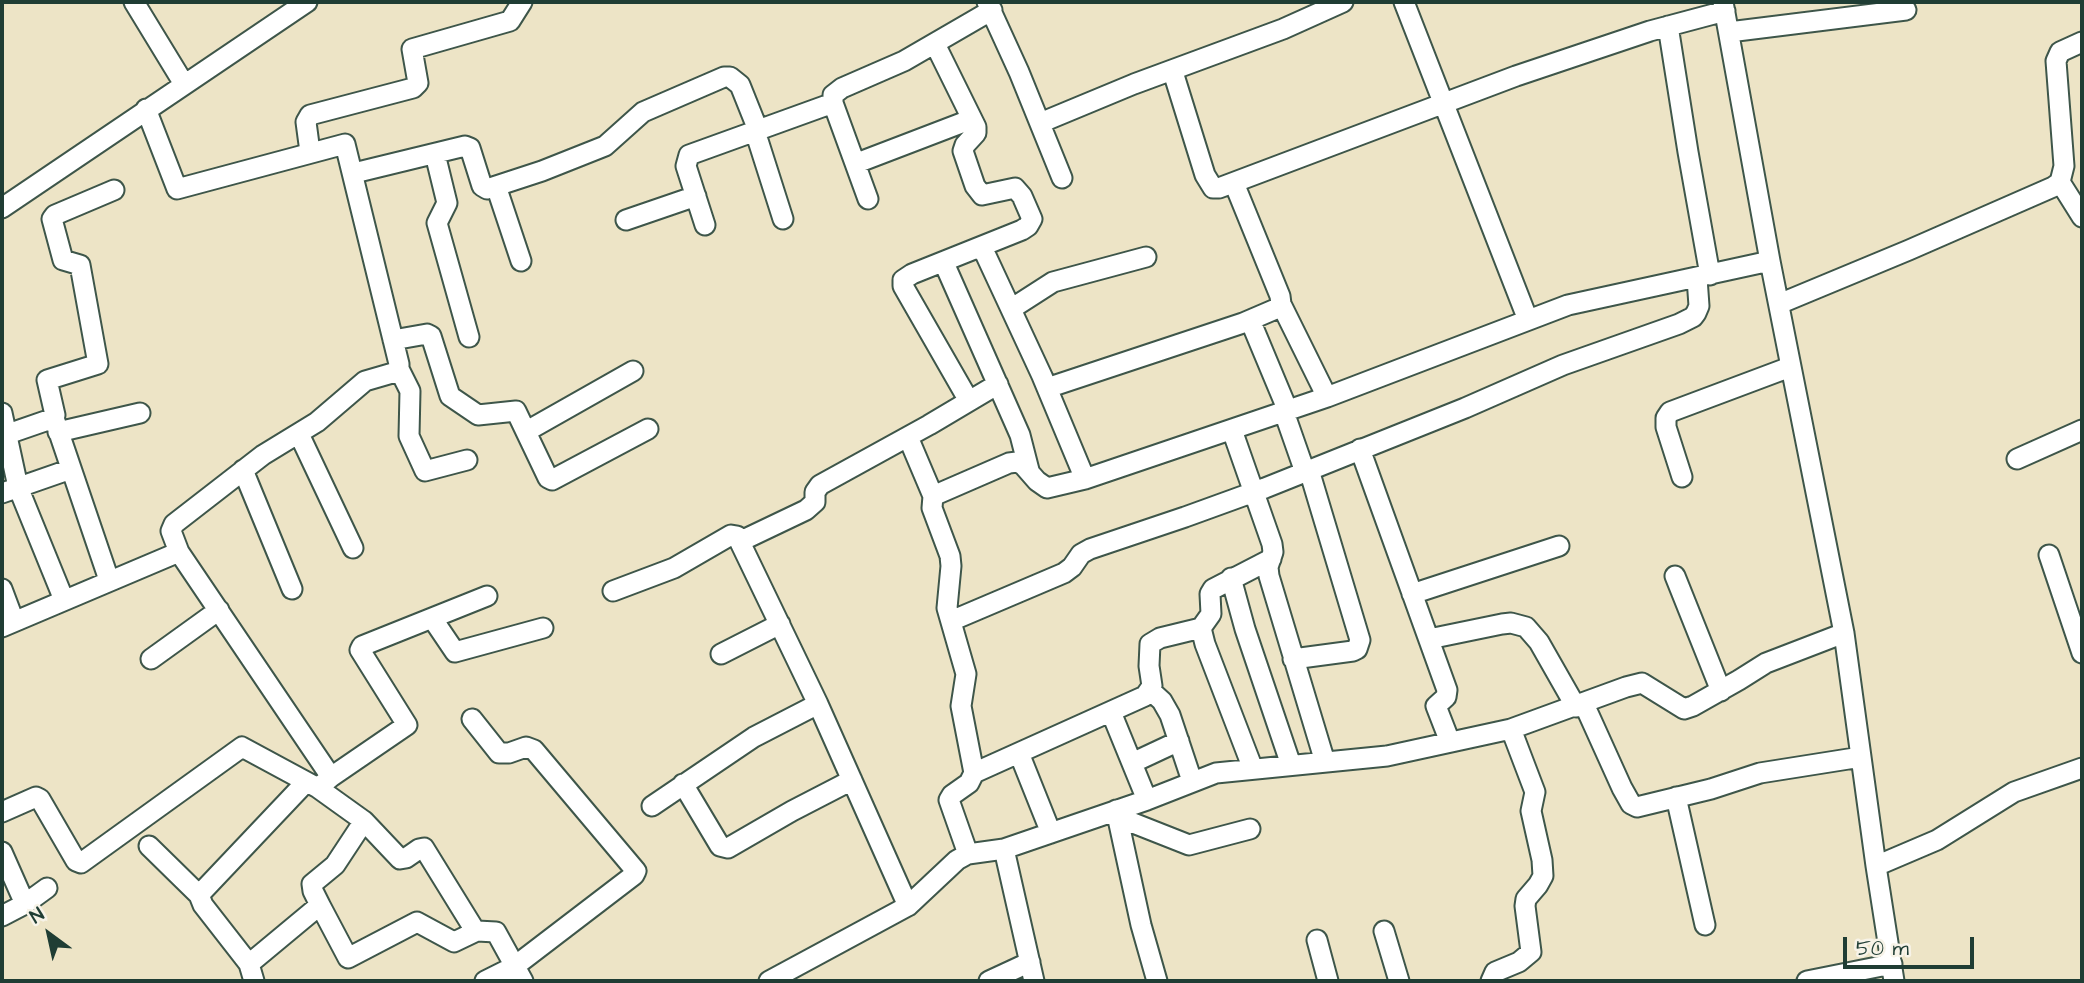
<!DOCTYPE html>
<html>
<head>
<meta charset="utf-8">
<style>
  body { margin:0 }
  #map { position:relative; width:2084px; height:983px; overflow:hidden; background:#ede4c6; font-family:"Architects Daughter",sans-serif }
  canvas { display:block }
  .frame { position:absolute; inset:0; border:4px solid #1f3d34; pointer-events:none }
  .north { position:absolute; left:14px; top:899px; width:70px; height:70px; -webkit-text-stroke:5px #f7f3e8; paint-order:stroke; rotate:327deg; font-size:19px; font-weight:700; line-height:28px; text-align:center; color:#1f3d34 }
  .north::after { content:''; display:block; margin:auto; width:24px; height:32px; background:#1f3d34; clip-path:polygon(50% 0,100% 100%,50% 72%,0 100%) }
  .scale { position:absolute; left:1843px; top:937px; width:131px; height:32px; box-sizing:border-box; border:4px solid #1f3d34; border-top:0; padding-left:9px; font-size:21px; line-height:24px; white-space:nowrap; color:#1f3d34; -webkit-text-stroke:5px #f7f3e8; paint-order:stroke }
</style>
</head>
<body>
<div id="map">
<canvas width="2084" height="983"></canvas>
<div class="frame"></div>
<div class="north">N</div>
<div class="scale">50 m</div>
</div>
<script>
const context = document.querySelector('canvas').getContext('2d');
context.lineJoin = 'round';
function shape(rows) {
  const path = new Path2D();
  for (const r of rows) {
    path.moveTo(r[0], r[1]);
    for (let i = 2; i < r.length; i += 2) path.lineTo(r[i], r[i + 1]);
  }
  return path;
}
function stroke(path, color, width, dash) {
  context.strokeStyle = color;
  context.lineWidth = width;
  context.lineCap = dash ? 'butt' : 'round';
  context.setLineDash(dash || []);
  context.stroke(path);
}
const minor = shape([
  [134,2,184,84],
  [987,2,1019,72,1062,178],
  [1404,2,1528,320],
  [1723,2,1770,261,1844,633,1876,866,1894,981],
  [1668,26,1688,152,1710,275],
  [1729,32,1906,10],
  [935,44,976,127,976,133,965,145,963,151,975,186,982,195,1015,188,1022,196,1032,219,1028,226,1022,230,912,274,903,280,903,286,969,401],
  [1173,72,1205,175,1213,188,1219,188,1516,76,1650,31,1725,11],
  [146,109,177,189,345,144,399,364,399,369,396,372,365,381,317,422,263,455,174,524,171,531,179,552],
  [1040,123,1134,84,1283,29,1343,2],
  [755,131,783,219],
  [310,152,306,122,310,115,413,88,418,83,412,49,510,21,522,2],
  [435,154,447,203,437,223,469,337],
  [857,163,972,119],
  [354,173,465,146,470,148,482,186,487,189,542,171,605,146,643,112,724,77,730,77,740,85,758,130],
  [2060,182,2082,217],
  [496,186,521,261],
  [868,199,833,103,833,95,842,88,904,61,992,10],
  [2,208,307,2],
  [626,220,696,196],
  [705,225,686,166,689,155,833,103],
  [982,247,1042,376,1085,479],
  [944,263,1020,435,1029,470],
  [1281,304,1327,397],
  [1779,304,1909,250,2053,187,2060,182,2064,166,2056,61,2060,52,2082,42],
  [1011,309,1053,282,1146,257],
  [1250,320,1288,411],
  [393,340,427,334,431,336,450,396,478,415,516,411,548,478,552,480,648,429],
  [399,369,410,391,409,436,425,471,467,460],
  [1047,388,1243,323,1278,308,1281,304,1280,296,1234,183],
  [1284,412,1305,472],
  [2,413,18,487,64,600],
  [54,418,109,580],
  [1232,430,1272,544,1273,552,1268,567,1269,576,1325,762],
  [527,431,633,371],
  [58,432,140,413],
  [299,434,353,548],
  [2,436,54,418,55,415,47,380,98,364,80,265,63,260,52,219,55,215,114,190],
  [908,437,933,496],
  [1360,449,1447,690,1446,697,1436,706,1450,742],
  [2017,459,2082,430],
  [243,470,292,589],
  [1682,477,1666,427,1666,418,1670,412,1790,367],
  [2,493,71,469],
  [741,541,806,510,815,502,815,492,820,485,929,425,998,384],
  [2049,555,2082,653],
  [1675,576,1721,691],
  [1231,578,1245,629,1291,765],
  [2,589,14,621],
  [613,591,674,568,731,535,737,536,818,704,908,906],
  [1412,594,1559,546],
  [432,618,455,652,543,628],
  [951,621,1064,573,1072,567,1081,554,1090,549,1185,517,1265,488,1465,408,1563,365,1679,324,1693,317,1696,313,1699,306,1697,278],
  [2,627,179,552,331,777,318,788,364,821,335,865,312,884,313,891,320,905,249,964,254,981],
  [1429,639,1502,624,1511,623,1526,627,1539,642,1576,707],
  [721,654,780,624],
  [151,659,219,610],
  [1293,659,1353,651,1357,649,1360,640,1309,470],
  [1151,691,1162,701,1170,715,1192,781],
  [1584,704,1622,788,1631,804,1637,807,1711,789,1760,773,1861,757],
  [1111,712,1147,800],
  [472,719,499,753,509,753,526,747,534,750,636,871,634,875,515,966,485,981],
  [1019,753,1051,833],
  [1132,763,1179,741],
  [1253,769,1205,644,1201,628,1211,614,1210,594,1213,589,1271,559],
  [974,773,1145,696,1152,686,1149,666,1150,644,1160,638,1201,628],
  [331,777,407,725,360,650,362,646,487,596],
  [683,784,720,846,728,848,792,811,852,780],
  [1676,797,1705,925],
  [652,806,754,737,818,704],
  [1116,810,1141,925,1157,981],
  [2,812,36,797,40,799,76,861,81,863,242,747,318,788],
  [1118,817,1189,845,1250,829],
  [364,821,400,859,406,858,419,849,424,848,474,929,477,931,496,932,523,981],
  [149,846,199,895,203,905,249,964],
  [1004,849,1034,981],
  [2,852,25,904],
  [968,854,949,800,952,795,969,783,974,773,961,706,966,674,947,608,951,566,950,556,932,508,933,496,1009,463,1017,462,1023,465,1037,481,1047,488,1085,479,1327,397,1568,305,1770,261],
  [1876,866,1937,840,2014,792,2082,768],
  [199,895,306,782],
  [320,905,348,958,417,922,454,942,477,931],
  [2,916,25,904,47,888],
  [1384,931,1399,981],
  [1317,940,1328,981],
  [769,981,908,906,957,860,968,854,1004,849,1147,800,1216,773,1387,756,1511,729,1626,687,1642,683,1684,709,1693,706,1739,680,1766,663,1844,633],
  [989,981,1030,962],
  [1491,981,1495,972,1519,962,1531,952,1525,906,1526,899,1538,885,1543,876,1542,860,1531,811,1535,792,1511,729],
  [1807,981,1892,964]
]);
stroke(minor, '#3e564a', 23);
stroke(minor, '#fff', 19);
</script>
</body>
</html>
